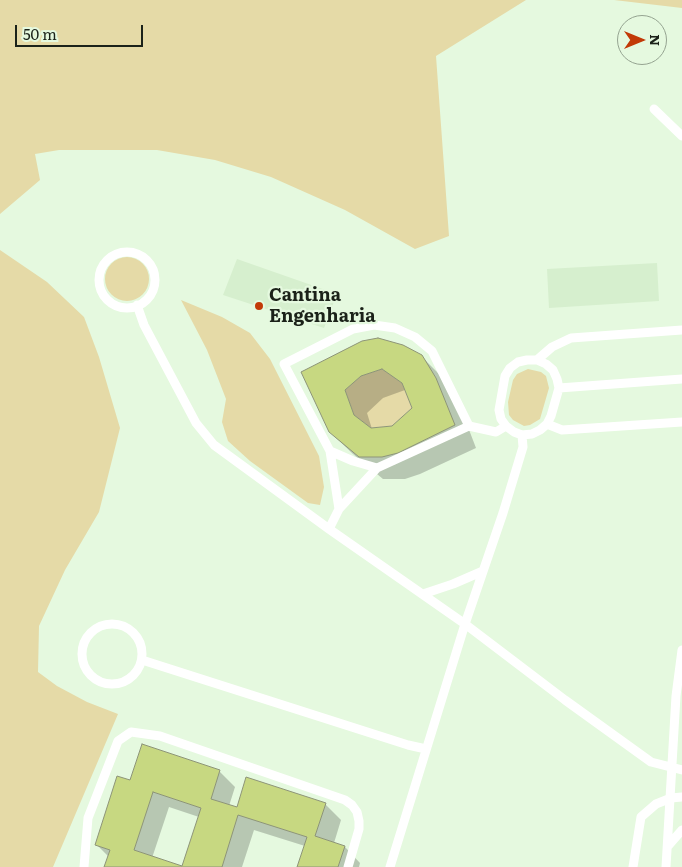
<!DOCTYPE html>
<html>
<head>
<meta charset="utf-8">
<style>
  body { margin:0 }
  #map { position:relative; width:682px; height:867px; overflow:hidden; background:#e5f9df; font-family:Literata,serif }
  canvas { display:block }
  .north { position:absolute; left:617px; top:15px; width:50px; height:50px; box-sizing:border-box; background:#e5f9df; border:1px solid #94a390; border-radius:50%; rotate:90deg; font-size:14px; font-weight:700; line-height:20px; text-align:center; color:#1b2219 }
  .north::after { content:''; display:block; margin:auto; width:18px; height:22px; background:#c23a07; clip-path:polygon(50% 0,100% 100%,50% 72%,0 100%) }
  .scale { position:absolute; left:15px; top:25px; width:128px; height:22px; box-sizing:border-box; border:2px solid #1b2219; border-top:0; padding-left:6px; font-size:15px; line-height:18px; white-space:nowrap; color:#1b2219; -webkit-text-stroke:4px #e5f9df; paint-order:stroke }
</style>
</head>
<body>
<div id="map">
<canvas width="682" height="867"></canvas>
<div class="north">N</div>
<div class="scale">50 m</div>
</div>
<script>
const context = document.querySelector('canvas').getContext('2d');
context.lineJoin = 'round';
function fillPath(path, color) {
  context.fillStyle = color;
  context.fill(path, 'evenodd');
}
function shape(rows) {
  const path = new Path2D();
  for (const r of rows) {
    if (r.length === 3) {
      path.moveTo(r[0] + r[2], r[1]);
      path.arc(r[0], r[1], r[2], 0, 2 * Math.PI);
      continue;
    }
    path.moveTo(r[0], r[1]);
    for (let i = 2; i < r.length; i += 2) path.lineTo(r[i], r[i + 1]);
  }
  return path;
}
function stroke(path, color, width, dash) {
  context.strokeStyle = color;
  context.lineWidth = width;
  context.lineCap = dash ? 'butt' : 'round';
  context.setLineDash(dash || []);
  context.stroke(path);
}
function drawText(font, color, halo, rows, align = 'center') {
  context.font = font + ' Literata,serif';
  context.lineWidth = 4.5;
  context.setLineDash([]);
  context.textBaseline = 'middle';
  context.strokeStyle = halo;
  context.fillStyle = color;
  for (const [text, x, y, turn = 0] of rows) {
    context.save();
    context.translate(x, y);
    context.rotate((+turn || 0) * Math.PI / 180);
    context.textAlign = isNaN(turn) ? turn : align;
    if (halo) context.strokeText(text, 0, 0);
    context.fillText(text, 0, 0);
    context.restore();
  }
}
fillPath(shape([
  [237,259,337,294,324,328,223,295],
  [657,263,659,301,549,308,547,269]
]), '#d6efce');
fillPath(shape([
  [0,0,526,0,436,56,449,236,415,249,345,210,271,177,215,160,157,150,59,150,35,154,40,180,0,214],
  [614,0,682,0,682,8],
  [0,250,47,282,84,317,99,357,120,428,99,512,65,570,39,626,38,672,57,686,87,702,118,714,53,867,0,867],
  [127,279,22],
  [181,300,222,317,250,333,270,359,319,456,324,487,320,505,308,503,250,461,228,441,222,422,226,399,207,350],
  [382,369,402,383,412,408,392,426,371,428,354,415,345,390,361,376],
  [528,369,541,372,546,376,549,388,540,419,530,425,524,426,513,420,509,415,508,402,513,380,517,374]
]), '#e5daa7');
fillPath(shape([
  [421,356,444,379,458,401,476,448,420,474,405,479,383,479,353,454,330,432,303,373],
  [405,390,414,408,393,427,372,429,367,413,383,398],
  [219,771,235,787,229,806,238,809,325,804,341,820,334,843,345,847,360,863,359,867,299,867,305,846,254,830,242,867,183,867,199,817,169,807,152,858,179,867,105,867,109,857,97,845,131,782]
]), '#0003');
const building = shape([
  [378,338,403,345,422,355,436,378,455,425,398,453,382,457,359,457,329,432,301,372,362,341,378,338],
  [382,369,402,383,412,408,392,426,371,428,354,415,345,390,361,376,382,369],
  [142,744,220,770,211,799,237,807,246,777,326,803,315,836,345,846,338,867,297,867,307,837,238,815,222,867,104,867,110,850,95,845,117,776,130,780,142,744],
  [153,792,201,808,182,866,134,850,153,792]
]);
fillPath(building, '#c7d881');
stroke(building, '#8d9478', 1);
stroke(shape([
  [654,109,682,136],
  [127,280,28],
  [137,305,144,325,196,423,214,445,329,529,465,624,565,700,651,762,682,770],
  [527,360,537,360,546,364,553,370,557,379,559,388,551,416,547,424,540,430,532,434,522,435,514,432,506,426,501,419,499,410,505,376,510,368,518,362,527,360],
  [537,360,552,347,571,338,682,330],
  [559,388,682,379],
  [547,424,562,430,682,422],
  [469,426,496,432,506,426],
  [330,451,353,461,377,468],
  [329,529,339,509,377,468,469,426,432,351,415,337,395,328,374,325,353,329,284,364,330,451,339,509],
  [423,594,453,584,483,571],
  [112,654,30],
  [142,660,408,745,426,749],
  [668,846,682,830],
  [84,867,88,818,118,741,131,732,160,736,345,800,352,805,357,812,359,821,359,829,348,867],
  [390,867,465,624,503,513,523,447,522,435],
  [633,867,641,817,656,804,671,798,682,797],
  [666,867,676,696,682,650]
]), '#fff', 9);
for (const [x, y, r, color] of [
  [259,306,5,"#c23a07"]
]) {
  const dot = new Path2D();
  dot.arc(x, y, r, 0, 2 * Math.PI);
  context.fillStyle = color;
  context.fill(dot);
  stroke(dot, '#e5f9df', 2);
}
drawText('bold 18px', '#1b2219', '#e5f9df', [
  ["Cantina",269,296],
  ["Engenharia",269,317]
], 'left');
</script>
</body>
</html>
